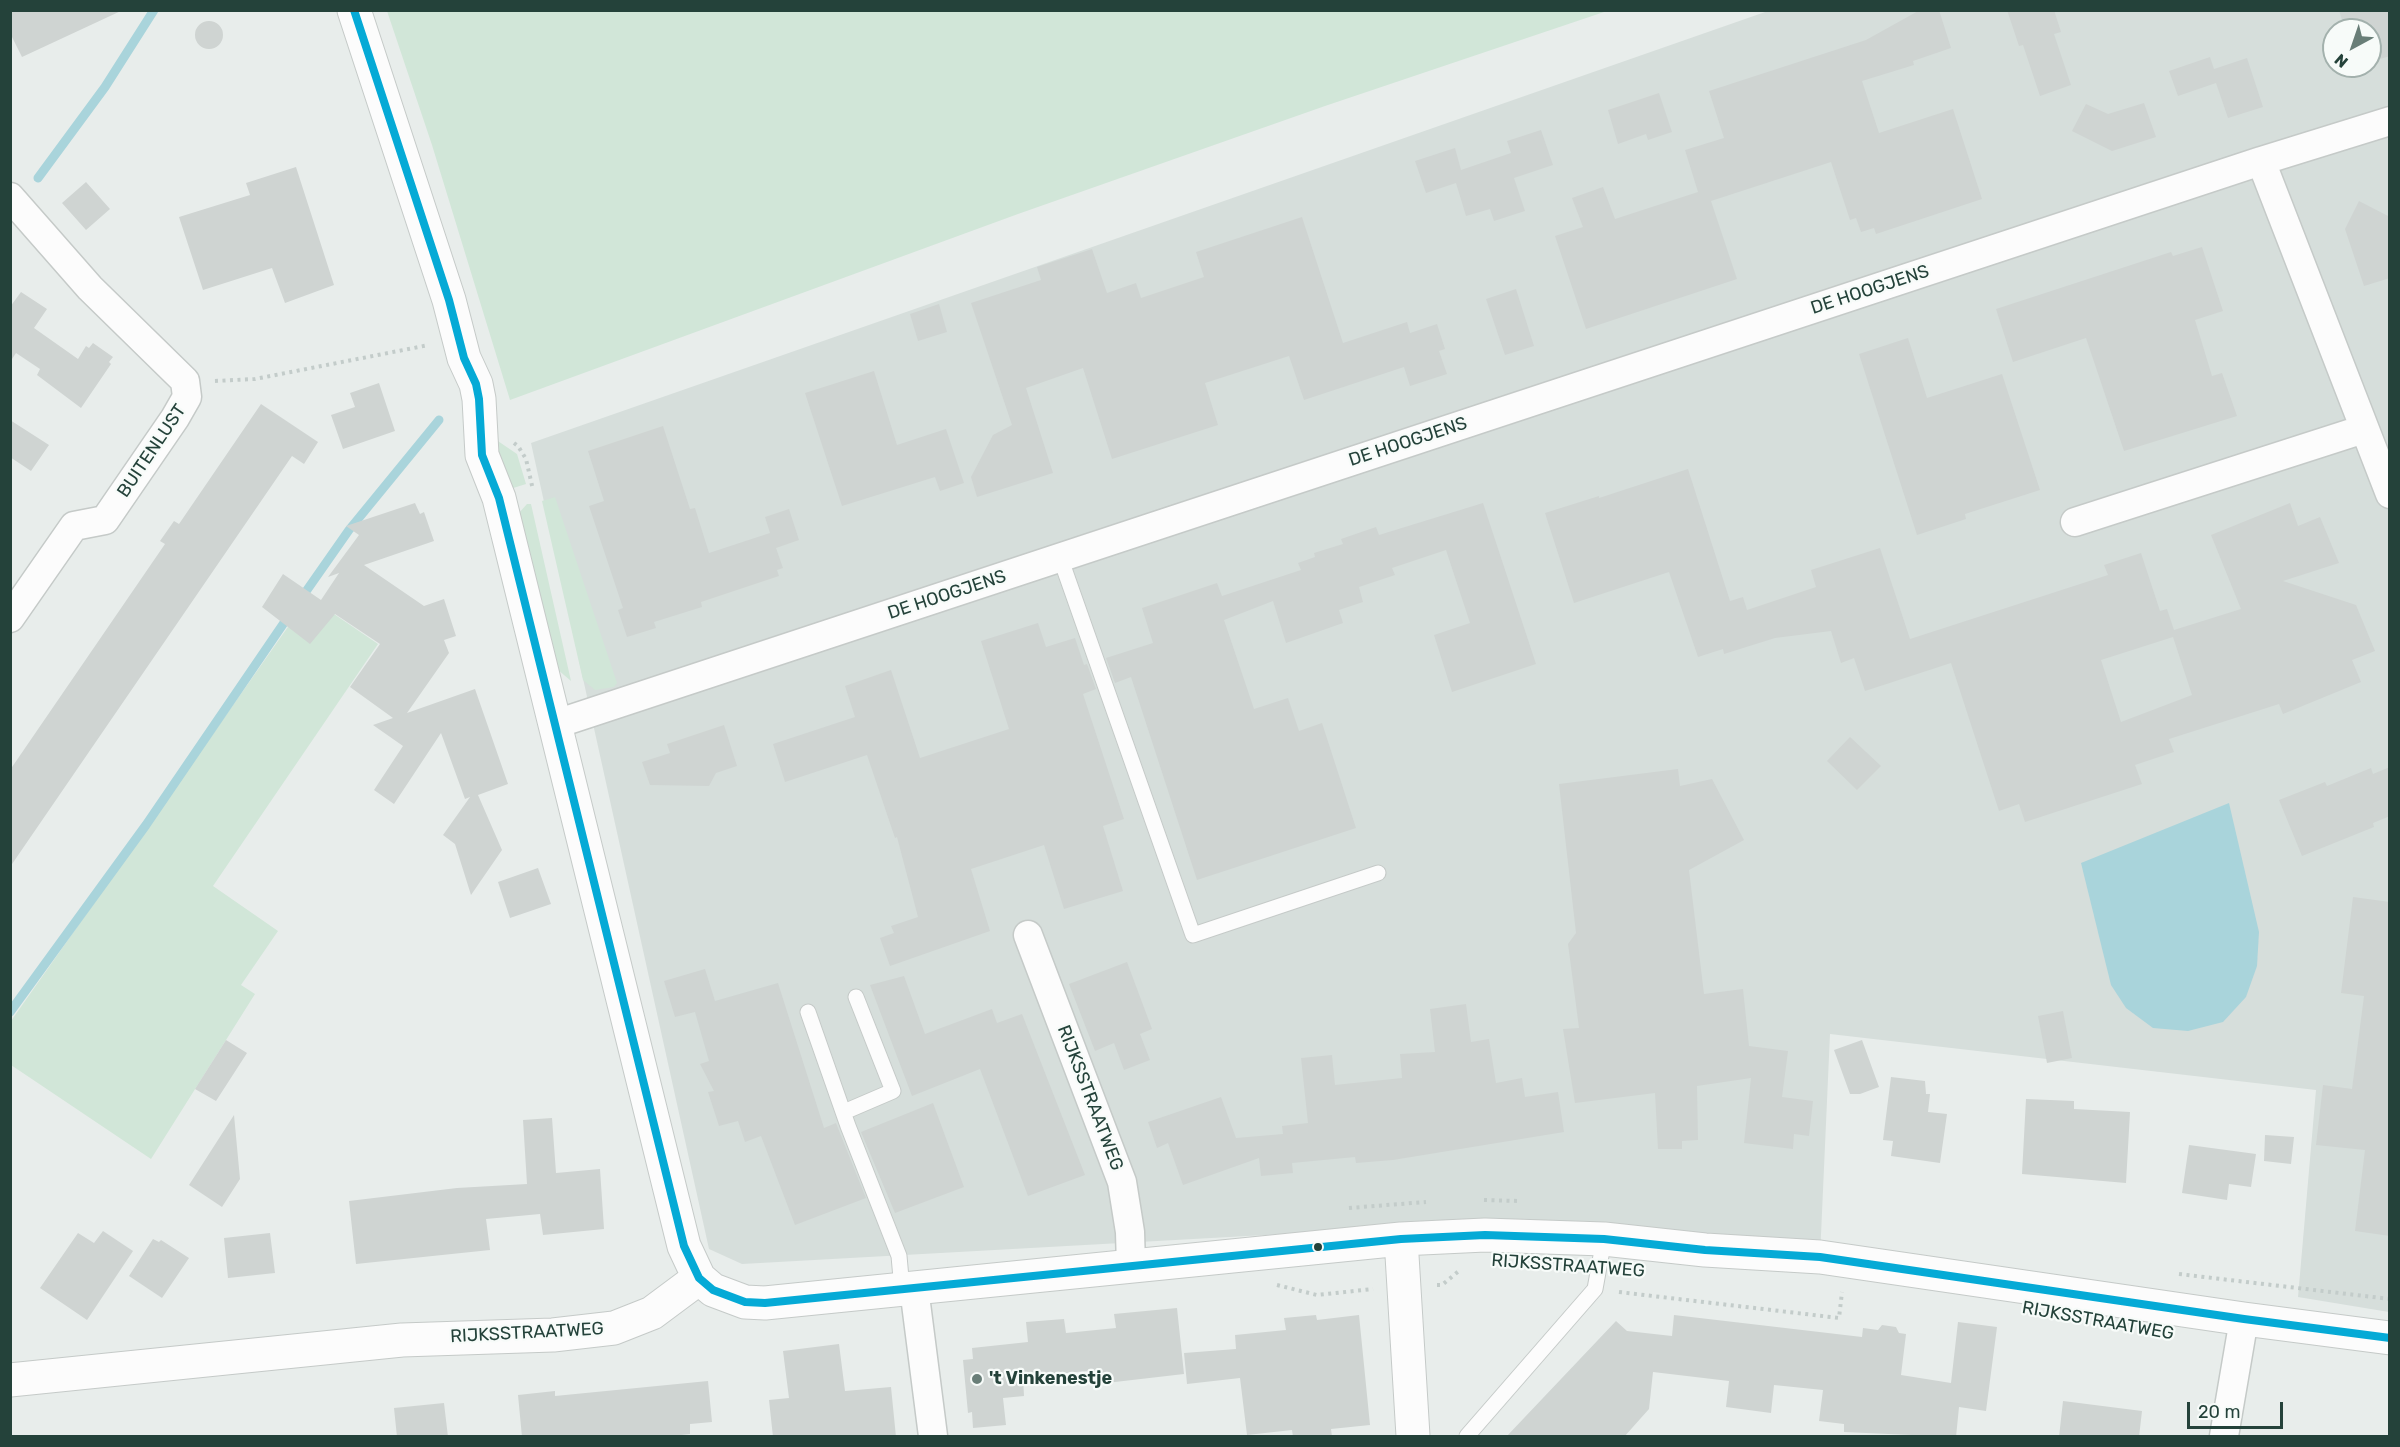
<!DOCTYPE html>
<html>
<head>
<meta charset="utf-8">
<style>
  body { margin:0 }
  #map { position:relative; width:2400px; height:1447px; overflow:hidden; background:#e8edeb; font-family:Rubik,sans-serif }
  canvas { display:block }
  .frame { position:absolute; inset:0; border:12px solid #24423a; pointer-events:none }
  .north { position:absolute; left:2322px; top:18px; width:60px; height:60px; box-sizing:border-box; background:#f7fbf9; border:2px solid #a3b1ad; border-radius:50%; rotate:220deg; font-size:16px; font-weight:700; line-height:24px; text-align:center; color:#24423a }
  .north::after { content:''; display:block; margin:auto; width:21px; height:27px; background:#697e78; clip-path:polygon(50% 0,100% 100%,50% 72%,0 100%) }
  .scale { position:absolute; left:2187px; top:1402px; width:96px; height:27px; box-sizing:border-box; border:3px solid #24423a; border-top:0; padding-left:8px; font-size:18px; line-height:21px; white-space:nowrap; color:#24423a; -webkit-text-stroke:4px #f7fbf9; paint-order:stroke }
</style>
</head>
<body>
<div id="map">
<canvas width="2400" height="1447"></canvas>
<div class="frame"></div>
<div class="north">N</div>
<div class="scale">20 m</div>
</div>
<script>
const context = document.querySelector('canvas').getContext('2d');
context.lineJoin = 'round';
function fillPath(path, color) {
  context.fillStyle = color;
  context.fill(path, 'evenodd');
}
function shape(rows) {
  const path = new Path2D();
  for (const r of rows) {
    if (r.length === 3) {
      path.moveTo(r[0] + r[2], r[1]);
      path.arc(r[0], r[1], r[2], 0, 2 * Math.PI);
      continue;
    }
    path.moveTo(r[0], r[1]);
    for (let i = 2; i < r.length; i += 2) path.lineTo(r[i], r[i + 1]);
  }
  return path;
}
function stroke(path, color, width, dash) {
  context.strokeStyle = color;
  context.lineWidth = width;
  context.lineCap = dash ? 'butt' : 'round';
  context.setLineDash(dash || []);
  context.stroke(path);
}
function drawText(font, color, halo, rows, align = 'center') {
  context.font = font + ' Rubik,sans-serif';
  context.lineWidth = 4.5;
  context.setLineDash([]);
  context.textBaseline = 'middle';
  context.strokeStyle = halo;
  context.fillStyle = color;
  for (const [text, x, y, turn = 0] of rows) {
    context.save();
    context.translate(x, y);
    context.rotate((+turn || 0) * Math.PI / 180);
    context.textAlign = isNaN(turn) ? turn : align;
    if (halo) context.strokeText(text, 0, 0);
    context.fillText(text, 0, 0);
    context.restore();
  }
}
fillPath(shape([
  [1768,11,2389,11,2389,1312,2298,1297,2316,1090,1830,1034,1820,1257,1482,1223,742,1264,709,1249,531,443],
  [2334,30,2370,30,2370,66,2334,66]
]), '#d6dedb');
fillPath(shape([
  [387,11,387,10,1607,11,1325,106,1018,214,510,400,432,145],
  [489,435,517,454,526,484,510,489],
  [555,497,617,683,614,687,595,690,583,680,542,501],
  [527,504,531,504,571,681,557,669,518,514],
  [309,597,378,644,213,886,278,931,241,985,255,994,151,1159,11,1065,11,1021]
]), '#d1e6d8');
fillPath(shape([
  [2229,803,2259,932,2257,966,2246,997,2223,1022,2188,1031,2153,1028,2126,1008,2111,985,2081,863]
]), '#a9d4db');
stroke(shape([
  [38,178,105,87,154,10],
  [300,600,349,530,439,420],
  [10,1012,146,825,290,614]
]), '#a9d4db', 9);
fillPath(shape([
  [10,10,123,10,22,57,10,33],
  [1920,10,1939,10,1951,48,1913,61,1914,65,1862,81,1879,133,1953,109,1982,199,1876,234,1874,228,1861,232,1856,218,1850,220,1831,162,1711,201,1737,279,1586,329,1555,236,1583,227,1572,198,1603,187,1615,219,1698,192,1685,150,1724,138,1709,91,1866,40],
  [2007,10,2054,10,2061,32,2054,34,2071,85,2040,96,2023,45,2019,46],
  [2339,10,2390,10,2390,56,2370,62,2370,30,2345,30],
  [209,35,14],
  [2210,57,2214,69,2247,58,2263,107,2228,118,2216,83,2178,96,2169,71],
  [1659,93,1672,132,1648,140,1646,134,1618,144,1608,110],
  [2144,103,2156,137,2112,151,2072,131,2086,104,2108,114],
  [1541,130,1553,165,1514,178,1525,211,1494,221,1490,209,1466,216,1456,183,1426,193,1415,161,1455,148,1461,170,1511,153,1507,141],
  [296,167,334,285,285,303,272,268,203,290,179,217,250,195,246,183],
  [86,182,110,209,86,230,62,203],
  [2359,201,2390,217,2390,278,2364,286,2345,229],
  [1302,217,1343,343,1407,322,1410,333,1437,324,1445,349,1439,351,1447,374,1410,386,1404,367,1304,400,1289,356,1205,383,1218,425,1112,459,1083,368,1026,388,1053,473,977,497,971,477,993,435,1012,425,971,303,1041,280,1037,267,1092,249,1107,293,1136,283,1141,298,1204,277,1196,252],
  [2202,247,2223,311,2195,320,2212,376,2222,373,2237,416,2124,451,2086,338,2013,362,1996,309,2171,252,2173,256],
  [1516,289,1534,346,1505,355,1486,299],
  [21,292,47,309,34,328,78,359,86,346,89,348,93,343,113,357,109,362,111,364,81,408,37,375,40,369,16,353,10,362,10,307],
  [939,304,947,332,918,341,910,314],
  [1908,338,1927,398,2002,374,2040,490,1965,514,1966,519,1917,535,1859,354],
  [874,371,897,445,946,429,964,483,940,491,935,477,842,506,805,393],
  [379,383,395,431,343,449,331,415,355,407,350,393],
  [261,404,318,442,304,464,292,456,10,867,10,770,165,544,160,541,174,521,179,524],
  [10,420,49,445,31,471,10,457],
  [663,426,690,509,695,508,709,553,770,533,765,517,789,509,799,540,776,548,783,568,777,570,779,576,701,602,702,607,654,622,656,628,627,637,618,610,623,608,589,506,604,501,588,451],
  [1688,469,1730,601,1743,597,1747,610,1816,587,1811,570,1880,548,1910,639,2108,575,2104,565,2141,553,2160,611,2167,609,2174,630,2241,609,2211,535,2290,503,2298,526,2320,517,2339,563,2283,581,2356,605,2375,651,2352,660,2361,682,2283,714,2279,704,2169,739,2174,752,2135,765,2142,784,2025,822,2019,804,1999,811,1951,663,1865,691,1854,658,1841,663,1831,631,1775,638,1724,654,1723,649,1698,657,1669,572,1574,603,1545,513,1599,496,1599,498],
  [2173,637,2192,695,2121,722,2101,660],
  [415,503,420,514,424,512,434,541,364,565,424,606,444,599,456,636,444,640,449,653,407,713,475,689,508,784,478,795,502,850,471,895,455,844,443,835,470,797,465,799,441,733,394,804,374,790,403,746,373,725,393,718,350,687,380,644,335,614,310,644,262,607,283,574,321,600,339,573,328,577,359,535,346,526],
  [1483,503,1536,664,1452,692,1434,635,1470,623,1446,550,1392,568,1395,575,1359,587,1363,602,1339,610,1343,623,1286,643,1273,601,1224,620,1254,709,1288,698,1299,731,1322,723,1356,828,1197,880,1131,677,1115,683,1106,658,1153,643,1142,608,1217,583,1222,596,1301,570,1298,563,1315,557,1314,553,1343,544,1341,539,1376,527,1379,535],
  [1038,623,1046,647,1075,638,1084,665,1087,664,1096,689,1083,694,1124,819,1103,826,1123,891,1064,909,1044,845,971,869,990,931,890,966,880,938,894,933,891,926,918,917,897,837,895,838,867,755,785,782,773,744,855,717,845,686,891,670,920,758,1009,729,981,641],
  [724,725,737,766,716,773,709,786,650,785,642,762,670,753,667,744],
  [1850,737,1881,766,1857,790,1827,761],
  [2390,767,2390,816,2373,823,2374,827,2302,856,2279,800,2325,782,2327,786,2371,768,2373,774],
  [1678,769,1680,786,1712,779,1744,840,1689,870,1704,994,1743,989,1749,1046,1788,1051,1782,1097,1813,1101,1809,1136,1794,1134,1793,1149,1744,1143,1751,1078,1697,1086,1698,1140,1682,1141,1682,1149,1658,1149,1655,1093,1575,1103,1563,1029,1579,1028,1568,944,1576,933,1559,784],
  [538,868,551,904,510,918,498,882],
  [2353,897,2390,902,2390,1236,2355,1231,2365,1150,2316,1145,2323,1085,2352,1089,2364,996,2341,993],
  [1127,962,1152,1029,1140,1034,1150,1060,1124,1070,1114,1043,1095,1051,1069,984],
  [705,969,715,1001,778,983,824,1128,836,1123,866,1198,795,1225,761,1136,745,1142,738,1121,719,1126,708,1092,714,1091,700,1064,709,1061,695,1012,675,1017,664,981],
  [904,976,925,1034,992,1009,997,1023,1022,1014,1085,1175,1028,1196,980,1069,912,1096,870,985],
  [1466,1004,1471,1042,1489,1039,1496,1083,1522,1078,1525,1097,1558,1092,1564,1132,1393,1160,1356,1163,1355,1157,1292,1163,1293,1173,1261,1176,1259,1158,1183,1185,1168,1143,1157,1148,1148,1122,1221,1097,1236,1138,1283,1134,1282,1126,1308,1123,1301,1058,1332,1055,1335,1085,1402,1078,1400,1054,1435,1052,1430,1009],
  [2063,1011,2072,1058,2047,1063,2038,1016],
  [226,1040,247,1053,216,1101,195,1089],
  [1862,1040,1879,1087,1860,1094,1850,1094,1834,1050],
  [1891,1077,1925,1081,1926,1094,1930,1094,1928,1112,1947,1114,1940,1163,1891,1156,1893,1141,1883,1140],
  [2026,1099,2074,1101,2074,1109,2130,1112,2126,1183,2022,1174],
  [933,1103,964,1187,895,1213,861,1132],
  [234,1115,240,1179,222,1207,189,1185],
  [552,1118,556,1173,600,1169,604,1229,543,1235,540,1214,486,1219,490,1250,356,1264,349,1201,457,1188,527,1184,523,1120],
  [2265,1135,2294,1137,2291,1164,2264,1161],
  [2189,1145,2256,1154,2251,1187,2229,1184,2227,1200,2182,1193],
  [103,1231,133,1251,87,1320,40,1288,78,1233,94,1243],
  [270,1233,275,1273,228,1278,224,1238],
  [153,1239,159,1242,161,1240,189,1258,162,1298,129,1276],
  [1177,1308,1184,1374,1089,1385,1087,1371,1023,1377,1024,1396,1003,1398,1006,1425,973,1428,972,1412,968,1413,963,1360,973,1359,972,1348,1028,1342,1026,1322,1064,1319,1066,1333,1116,1328,1114,1314],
  [1316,1315,1317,1320,1359,1315,1370,1425,1331,1429,1332,1437,1293,1437,1292,1430,1247,1435,1240,1378,1187,1384,1184,1353,1236,1349,1235,1335,1286,1330,1284,1318],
  [1674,1315,1862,1337,1863,1328,1878,1330,1882,1325,1896,1327,1899,1333,1906,1334,1901,1375,1951,1383,1958,1322,1997,1327,1986,1411,1959,1407,1956,1437,1844,1432,1844,1424,1819,1421,1823,1390,1774,1385,1771,1413,1726,1407,1729,1381,1653,1372,1649,1409,1624,1437,1506,1437,1616,1321,1627,1331,1672,1336],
  [839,1344,845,1391,891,1387,896,1437,773,1437,769,1400,789,1398,783,1351],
  [708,1381,712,1422,690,1424,690,1434,664,1437,522,1437,518,1395,555,1391,555,1396],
  [2063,1401,2142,1411,2139,1437,2059,1437],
  [444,1403,448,1437,397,1437,394,1408]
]), '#cfd4d2');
const service = shape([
  [1060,557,1193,935,1378,873],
  [808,1012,848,1126,899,1256,902,1289],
  [844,1112,893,1091,856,997],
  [1467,1436,1595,1289,1604,1239]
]);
const minor = shape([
  [2261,161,2390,121],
  [10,197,90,288,185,381,187,397,175,418,105,520,74,526,10,618],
  [2075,522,2364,429],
  [556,724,2261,161,2390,494],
  [1028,935,1122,1182,1130,1232,1131,1266],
  [914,1288,933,1436],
  [2224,1436,2244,1319]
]);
const tertiary = shape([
  [354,10,449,300,464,358,476,384,479,399,482,455,499,498,684,1246,699,1278,713,1290,745,1302,765,1303,1401,1239,1485,1235,1604,1239,1705,1250,1820,1257,2244,1319,2390,1338],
  [1401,1239,1413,1436],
  [10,1380,402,1340,553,1335,614,1328,652,1313,699,1278]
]);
stroke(service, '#c5cac8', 17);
stroke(minor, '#c5cac8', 31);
stroke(tertiary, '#c5cac8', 35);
stroke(shape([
  [215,381,255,379,429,345],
  [514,443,518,446,526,459,533,490],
  [1484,1200,1519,1201],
  [1349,1208,1426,1202],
  [2179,1274,2390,1299],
  [1277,1285,1317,1295,1373,1289],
  [1437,1285,1442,1285,1460,1270],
  [1619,1292,1839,1318,1842,1292]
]), '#c3ccca', 4, [3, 4.5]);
stroke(service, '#fcfcfc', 15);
stroke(minor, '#fcfcfc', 28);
stroke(tertiary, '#fcfcfc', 33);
stroke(shape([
  [354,10,449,300,464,358,476,384,479,399,482,455,499,498,684,1246,699,1278,713,1290,745,1302,765,1303,1401,1239,1485,1235,1604,1239,1705,1250,1820,1257,2244,1319,2390,1338]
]), '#05aad6', 8);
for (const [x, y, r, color] of [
  [1318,1247,5,"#24423a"],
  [977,1379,6,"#697e78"]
]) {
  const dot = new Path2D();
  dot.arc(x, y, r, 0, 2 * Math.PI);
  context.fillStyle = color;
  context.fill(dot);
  stroke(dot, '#f7fbf9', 2);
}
drawText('18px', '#24423a', '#f7fbf9', [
  ["DE HOOGJENS",1870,290,-18],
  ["DE HOOGJENS",1408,442,-18],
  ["BUITENLUST",152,451,-56],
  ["DE HOOGJENS",947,595,-18],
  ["RIJKSSTRAATWEG",1090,1098,69],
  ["RIJKSSTRAATWEG",1568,1266,4],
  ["RIJKSSTRAATWEG",2098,1321,10],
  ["RIJKSSTRAATWEG",527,1333,-3]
]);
drawText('bold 18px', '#24423a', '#f7fbf9', [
  ["'t Vinkenestje",989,1379]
], 'left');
</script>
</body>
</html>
